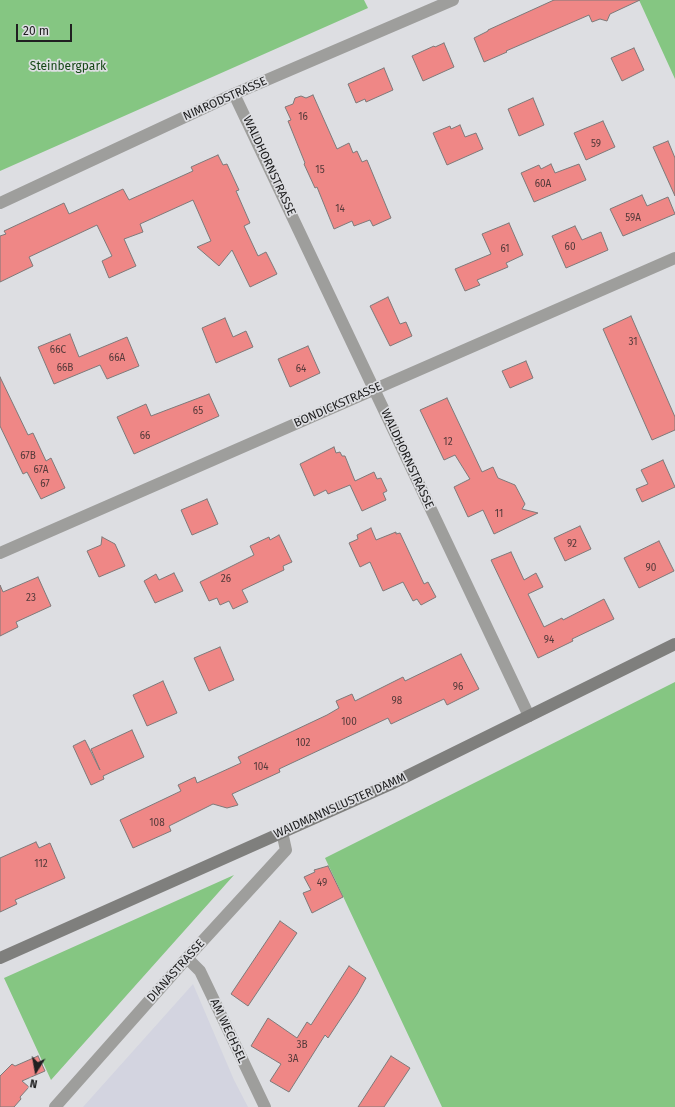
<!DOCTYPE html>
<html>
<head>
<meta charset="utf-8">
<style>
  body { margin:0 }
  #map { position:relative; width:675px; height:1107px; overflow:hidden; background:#dddee2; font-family:"Fira Sans",sans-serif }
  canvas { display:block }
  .north { position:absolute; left:16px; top:1051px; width:40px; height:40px; -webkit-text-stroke:3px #dddee2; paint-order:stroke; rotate:191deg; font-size:11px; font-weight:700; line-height:16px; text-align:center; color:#202021 }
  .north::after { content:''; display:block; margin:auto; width:14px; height:18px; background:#202021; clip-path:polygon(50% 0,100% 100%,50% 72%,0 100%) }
  .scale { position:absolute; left:16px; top:24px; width:56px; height:18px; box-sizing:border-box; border:2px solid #202021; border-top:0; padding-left:5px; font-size:12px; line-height:14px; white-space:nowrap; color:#202021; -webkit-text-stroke:3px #dddee2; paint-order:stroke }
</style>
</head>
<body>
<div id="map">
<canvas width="675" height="1107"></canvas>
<div class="north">N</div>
<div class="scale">20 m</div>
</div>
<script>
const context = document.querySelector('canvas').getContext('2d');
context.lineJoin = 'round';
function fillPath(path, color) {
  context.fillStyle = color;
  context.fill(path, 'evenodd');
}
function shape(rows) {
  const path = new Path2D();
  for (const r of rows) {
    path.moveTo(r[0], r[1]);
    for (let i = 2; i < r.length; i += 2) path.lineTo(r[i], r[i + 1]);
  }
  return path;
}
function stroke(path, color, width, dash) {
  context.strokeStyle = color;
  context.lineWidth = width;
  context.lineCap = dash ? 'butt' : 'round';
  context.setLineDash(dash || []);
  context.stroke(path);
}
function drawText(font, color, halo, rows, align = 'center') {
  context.font = font + ' "Fira Sans",sans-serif';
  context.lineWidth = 3.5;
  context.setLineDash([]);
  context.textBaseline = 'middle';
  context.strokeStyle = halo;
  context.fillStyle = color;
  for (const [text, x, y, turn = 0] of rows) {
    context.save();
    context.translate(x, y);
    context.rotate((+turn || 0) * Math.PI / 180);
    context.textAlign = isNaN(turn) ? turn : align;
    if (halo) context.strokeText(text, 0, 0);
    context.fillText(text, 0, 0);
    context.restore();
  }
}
fillPath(shape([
  [193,984,234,1080,248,1107,83,1107]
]), '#d3d4e0');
fillPath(shape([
  [0,0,364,0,368,8,0,171],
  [639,0,675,0,675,79],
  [675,682,675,1107,442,1107,325,858],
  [234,875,51,1080,4,978]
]), '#85c682');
const building = shape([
  [554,0,640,0,610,14,607,21,600,19,592,22,589,15,506,51,507,52,484,62,474,38,488,31,488,30,554,0],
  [444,43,454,67,423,81,412,56,434,46,435,47,444,43],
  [634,48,644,70,622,81,611,58,634,48],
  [384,68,393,90,366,102,365,99,356,103,348,84,384,68],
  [313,95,337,149,349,143,353,153,357,151,362,162,367,160,391,218,373,226,370,220,354,226,352,221,334,229,317,187,315,188,304,164,305,163,288,121,291,120,285,107,293,104,295,98,301,96,306,98,313,95],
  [533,98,544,125,519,136,508,109,533,98],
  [603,121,615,147,586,160,574,133,603,121],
  [460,125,465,137,476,133,483,149,447,165,433,133,450,126,451,129,460,125],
  [668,141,675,158,675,196,653,147,668,141],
  [218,155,223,165,227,164,239,190,236,191,250,223,244,226,258,256,266,252,277,274,250,287,232,250,219,266,197,247,211,241,193,200,140,224,143,232,124,239,136,266,109,278,102,261,112,256,97,225,29,257,33,266,0,282,0,236,6,234,4,231,64,203,69,214,123,189,129,200,193,171,191,167,218,155],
  [551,164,555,173,579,164,586,180,534,202,521,173,539,165,541,169,551,164],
  [642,195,647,206,668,197,675,214,623,236,610,209,642,195],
  [509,223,523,255,506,263,508,267,477,280,480,285,465,291,455,269,491,254,482,234,509,223],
  [575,226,582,240,601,232,608,250,566,268,552,236,575,226],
  [388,297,400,324,406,322,412,336,390,346,370,306,388,297],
  [631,316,675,417,675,430,652,440,603,329,631,316],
  [225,318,233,337,246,331,253,347,216,363,202,328,225,318],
  [70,334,79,357,127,337,139,366,107,379,100,365,54,384,38,347,70,334],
  [308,346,320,373,290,387,278,359,308,346],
  [526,361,533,378,510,388,502,371,526,361],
  [0,377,28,435,33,433,46,461,51,458,65,488,41,499,27,472,23,474,0,426,0,377],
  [209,394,219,416,134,454,117,417,146,404,151,416,209,394],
  [447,398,482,472,493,467,498,478,515,485,525,504,522,509,538,513,494,534,483,510,468,517,454,487,470,479,455,455,444,460,420,410,447,398],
  [334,447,336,453,340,452,342,456,345,456,355,481,374,472,377,479,381,478,387,491,383,493,386,500,362,511,350,485,328,494,326,490,314,496,300,464,334,447],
  [663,460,675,487,642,502,636,489,648,484,641,470,663,460],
  [207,499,218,524,192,535,181,510,207,499],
  [580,526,591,549,565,561,554,538,580,526],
  [371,528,376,540,396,532,396,534,400,533,424,584,428,582,436,597,421,605,417,599,413,601,403,582,383,591,370,562,360,567,349,543,358,539,357,535,371,528],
  [279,535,292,562,283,566,284,570,242,590,248,602,233,609,229,601,220,605,217,598,209,601,200,582,254,555,250,546,269,537,270,540,279,535],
  [102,537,115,544,125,566,99,577,87,551,101,545,102,537],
  [659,541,674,571,639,588,624,558,659,541],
  [511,552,524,580,536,573,543,587,528,594,544,627,562,618,563,620,604,599,614,619,572,639,573,641,538,658,491,560,511,552],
  [174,573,183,591,155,603,144,581,156,574,159,580,174,573],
  [38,577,51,606,16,622,18,627,0,636,0,585,3,592,38,577],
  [220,647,234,680,209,691,194,658,220,647],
  [461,654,479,689,447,705,444,699,391,724,388,718,279,769,280,772,232,794,238,805,227,808,213,804,169,826,171,831,133,848,120,820,181,791,178,785,195,777,197,783,241,763,238,757,327,715,339,708,336,701,352,694,355,701,403,677,405,681,461,654],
  [163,681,177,713,147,726,133,695,163,681],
  [132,730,144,757,103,776,104,779,91,785,73,746,85,740,100,770,91,749,132,730],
  [36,842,39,848,50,843,65,878,15,900,17,904,0,912,0,858,36,842],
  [328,866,343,897,312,913,303,893,311,890,304,877,315,872,314,870,328,866],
  [280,921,297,933,248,1006,231,994,280,921],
  [349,966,366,978,357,994,328,1038,325,1035,289,1092,270,1081,281,1064,251,1046,268,1018,297,1038,307,1022,311,1025,349,966],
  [38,1056,45,1071,22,1081,29,1087,20,1097,21,1099,14,1107,0,1107,0,1076,12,1064,15,1066,38,1056],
  [391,1056,410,1068,384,1107,358,1107,391,1056]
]);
fillPath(building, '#ef8786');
stroke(building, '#7e7979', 1);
stroke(shape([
  [234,94,529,716],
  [0,203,234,94,453,0],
  [0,553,675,258],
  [187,958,200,971,265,1107],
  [55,1107,187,958,286,850,282,832]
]), '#9e9e9c', 12);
stroke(shape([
  [0,958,391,784,675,644]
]), '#7f7f7d', 12);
drawText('10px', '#543a3a', null, [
  ["16",303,117],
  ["59",596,144],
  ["15",320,170],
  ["60A",543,184],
  ["14",340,209],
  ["59A",633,218],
  ["60",570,247],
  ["61",505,249],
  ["31",633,342],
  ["66C",58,350],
  ["66A",117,358],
  ["66B",65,368],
  ["64",301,369],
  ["65",198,411],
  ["66",145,436],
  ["12",448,442],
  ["67B",28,456],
  ["67A",41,470],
  ["67",45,484],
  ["11",499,514],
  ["92",572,544],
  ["90",651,568],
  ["26",226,579],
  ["23",31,598],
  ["94",549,640],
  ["96",458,687],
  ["98",397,701],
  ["100",349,722],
  ["102",303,743],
  ["104",261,767],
  ["108",157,823],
  ["112",41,864],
  ["49",322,883],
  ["3B",302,1045],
  ["3A",293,1059]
]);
drawText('12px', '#164716', '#dddee2', [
  ["Steinbergpark",68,67]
]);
drawText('12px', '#202021', '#dddee2', [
  ["NIMRODSTRASSE",225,99,-24],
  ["WALDHORNSTRASSE",269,166,65],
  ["BONDICKSTRASSE",338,405,-24],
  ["WALDHORNSTRASSE",407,459,65],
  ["WAIDMANNSLUSTER DAMM",340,806,-24],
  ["DIANASTRASSE",176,971,-48],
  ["AM WECHSEL",228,1031,65]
]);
</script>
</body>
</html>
